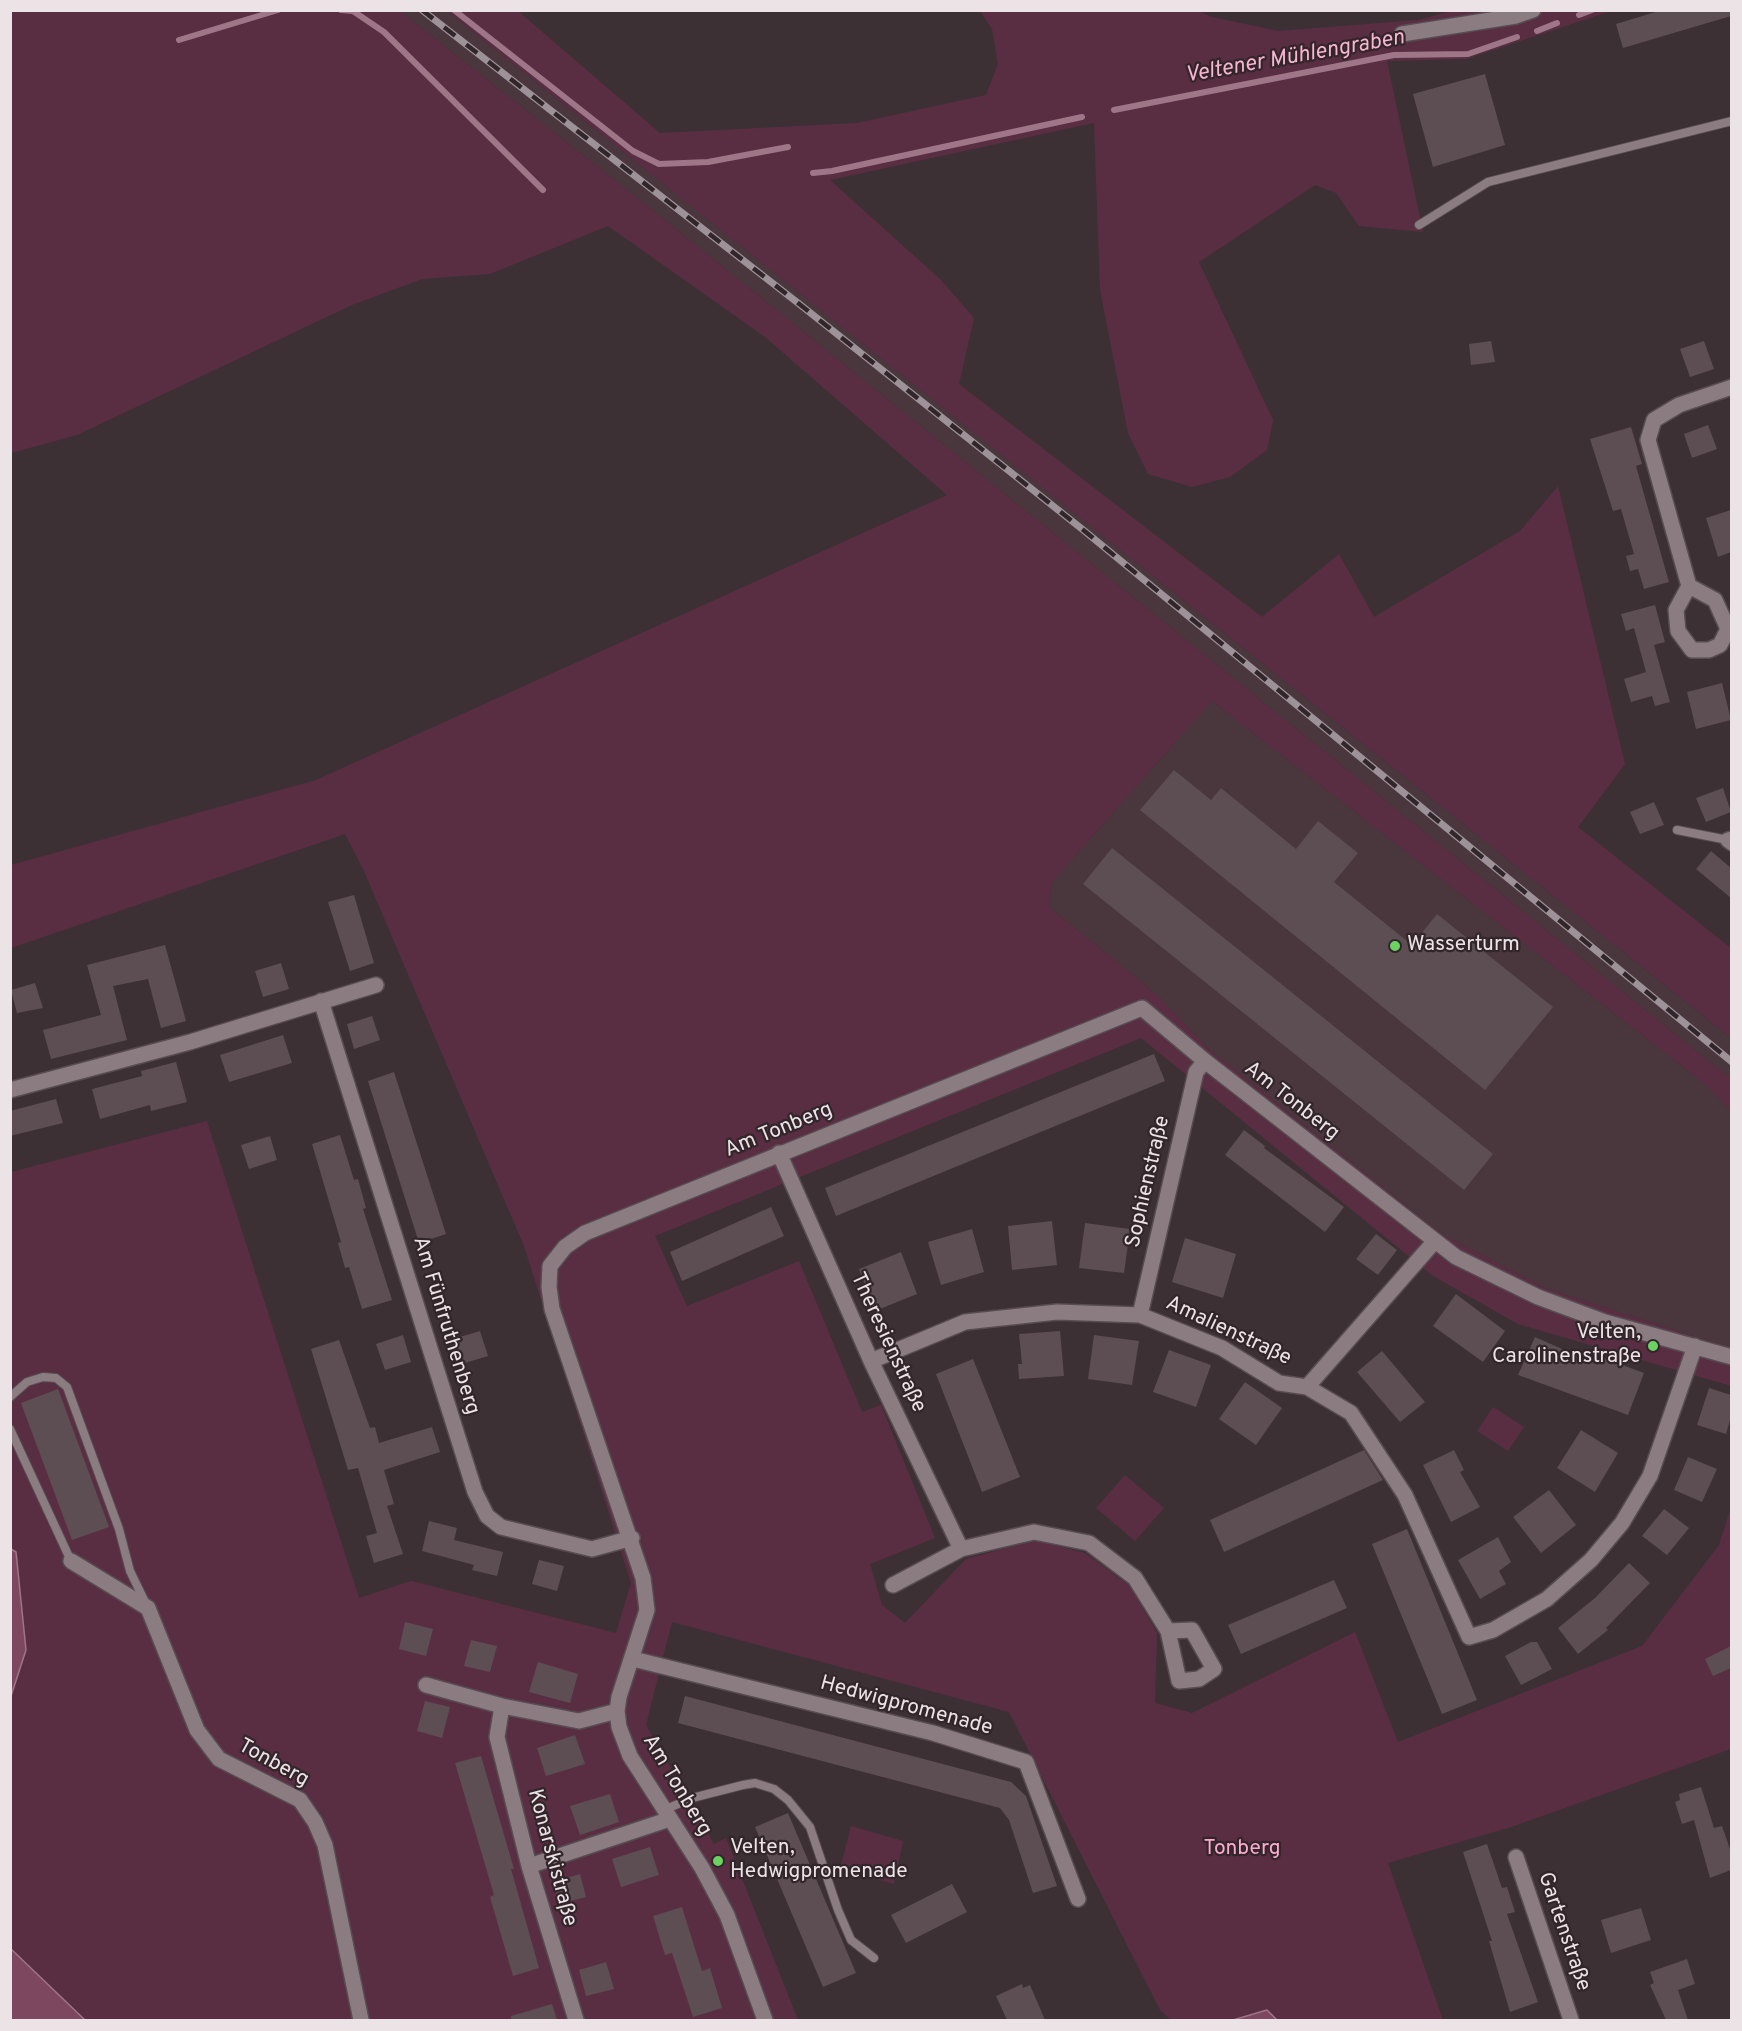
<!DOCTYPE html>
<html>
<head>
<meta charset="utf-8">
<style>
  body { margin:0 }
  #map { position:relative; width:1742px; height:2031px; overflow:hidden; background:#3c3035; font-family:Overpass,sans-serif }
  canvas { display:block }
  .frame { position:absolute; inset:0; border:12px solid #ece3e7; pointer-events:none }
</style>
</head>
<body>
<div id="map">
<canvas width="1742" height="2031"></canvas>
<div class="frame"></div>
</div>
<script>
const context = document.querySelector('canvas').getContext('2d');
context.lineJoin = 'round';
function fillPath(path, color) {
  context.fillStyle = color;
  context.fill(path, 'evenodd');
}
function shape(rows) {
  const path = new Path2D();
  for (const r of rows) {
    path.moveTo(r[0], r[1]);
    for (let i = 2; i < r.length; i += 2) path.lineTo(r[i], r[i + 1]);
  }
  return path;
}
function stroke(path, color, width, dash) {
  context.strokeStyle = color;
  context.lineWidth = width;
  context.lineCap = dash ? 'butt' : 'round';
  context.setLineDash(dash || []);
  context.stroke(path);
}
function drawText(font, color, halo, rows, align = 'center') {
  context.font = font + ' Overpass,sans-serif';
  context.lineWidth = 4.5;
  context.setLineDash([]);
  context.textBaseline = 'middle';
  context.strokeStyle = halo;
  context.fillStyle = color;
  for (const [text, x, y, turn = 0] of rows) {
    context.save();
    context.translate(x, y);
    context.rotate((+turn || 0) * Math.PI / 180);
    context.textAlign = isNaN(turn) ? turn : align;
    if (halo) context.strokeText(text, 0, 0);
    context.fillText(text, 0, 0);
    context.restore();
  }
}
fillPath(shape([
  [400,11,447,11,1731,1038,1731,1079,645,204],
  [1212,701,1705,1084,1731,1111,1731,1348,1547,1289,1443,1235,1209,1049,1155,993,1049,907,1052,882]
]), '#4a373e');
fillPath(shape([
  [10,11,400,11,645,204,1731,1079,1731,1111,1705,1084,1212,701,1052,882,1049,907,1155,993,1209,1049,1443,1235,1547,1289,1731,1348,1731,1386,1518,1324,1433,1276,1141,1038,655,1236,687,1306,799,1261,862,1412,881,1405,935,1538,870,1564,882,1605,905,1623,966,1559,1035,1540,1085,1553,1130,1586,1157,1633,1155,1703,1192,1713,1355,1632,1398,1742,1642,1646,1719,1545,1731,1507,1731,1749,1511,1827,1388,1863,1443,2020,1277,2020,1267,2010,1233,2020,1171,2020,1160,2010,1009,1712,672,1622,646,1725,714,1844,726,1838,798,2020,85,2020,11,1949,10,1696,26,1649,16,1552,10,1548,11,1172,207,1121,359,1598,411,1581,616,1633,631,1583,524,1246,364,871,345,834,11,948,11,865,316,780,947,495,765,337,608,226,490,274,422,279,352,305,77,435,11,453],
  [447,11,518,11,660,133,857,123,986,95,998,64,992,29,980,11,1199,11,1212,17,1278,31,1418,20,1451,11,1611,11,1466,59,1387,61,1423,232,1359,226,1336,193,1315,185,1199,262,1273,420,1267,450,1230,477,1192,487,1148,474,1128,433,1100,290,1094,123,830,180,941,280,974,318,959,384,1262,617,1339,554,1374,617,1520,531,1558,486,1625,764,1578,827,1731,948,1731,1038],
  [1493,1407,1524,1427,1508,1451,1477,1431],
  [1125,1475,1164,1508,1135,1541,1096,1508],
  [851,1826,903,1841,894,1884,840,1869]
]), '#5a2e42');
const water = shape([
  [11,1549,16,1552,26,1650,11,1696,11,1549],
  [11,1949,85,2020,11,2020,11,1949],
  [1267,2010,1277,2020,1233,2020,1267,2010]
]);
fillPath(water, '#7c475f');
stroke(water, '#9e7688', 1.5);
stroke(shape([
  [341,10,353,11,384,32,543,190],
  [454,10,633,151,659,164,708,162,788,147],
  [1579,15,1592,10],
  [1537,31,1557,23],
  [179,40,278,10],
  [1114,110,1394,55,1468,54,1517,37],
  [813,173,832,171,1082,117]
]), '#9e7688', 6);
fillPath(shape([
  [1662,10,1731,10,1731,16,1623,48,1616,24],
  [1485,74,1505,145,1433,167,1413,94],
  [1491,341,1495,362,1471,365,1469,344],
  [1704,341,1714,369,1690,377,1680,349],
  [1708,425,1717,449,1692,458,1684,434],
  [1631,427,1642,464,1636,466,1669,582,1644,589,1638,569,1630,571,1626,556,1634,554,1621,509,1613,511,1590,439],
  [1731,510,1731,552,1718,557,1706,518],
  [1655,605,1665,642,1654,645,1670,702,1655,706,1652,696,1631,702,1624,679,1646,672,1634,628,1626,631,1621,614],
  [1722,683,1731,720,1696,729,1687,692],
  [1174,770,1211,800,1221,788,1296,849,1318,821,1358,853,1334,882,1412,945,1437,914,1553,1007,1485,1090,1140,810],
  [1723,788,1731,812,1706,822,1696,798],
  [1654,802,1664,825,1640,834,1630,812],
  [1112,848,1493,1154,1464,1190,1083,884],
  [1711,851,1731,868,1731,898,1696,869],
  [354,895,374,963,350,971,328,902],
  [165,945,186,1021,161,1028,148,979,113,986,127,1040,51,1059,43,1030,101,1015,87,965],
  [281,963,289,989,263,997,255,971],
  [35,983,43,1008,17,1013,11,990],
  [372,1016,380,1040,354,1049,347,1024],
  [283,1035,292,1063,229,1082,220,1055],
  [1154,1054,1165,1081,836,1216,825,1188],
  [176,1062,187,1102,151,1111,150,1105,100,1119,92,1089,142,1076,141,1071],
  [394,1072,446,1234,419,1243,368,1081],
  [56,1099,63,1123,10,1136,10,1111],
  [1244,1130,1265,1146,1264,1148,1344,1207,1325,1232,1225,1155],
  [340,1135,354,1180,358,1179,366,1208,363,1209,392,1300,362,1309,349,1267,345,1268,338,1243,341,1242,312,1144],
  [270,1136,277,1160,249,1169,241,1145],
  [771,1207,784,1236,682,1281,670,1252],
  [1052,1221,1057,1265,1012,1270,1008,1226],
  [1085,1223,1130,1229,1124,1273,1079,1268],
  [972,1229,984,1272,941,1285,928,1242],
  [1376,1234,1397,1250,1378,1275,1356,1259],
  [1185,1238,1236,1254,1223,1298,1172,1282],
  [901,1252,917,1294,875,1311,859,1269],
  [1456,1294,1505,1331,1483,1362,1433,1326],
  [480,1331,488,1356,458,1365,450,1340],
  [1060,1331,1064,1376,1019,1379,1018,1364,1022,1364,1019,1334],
  [403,1335,411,1362,385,1370,376,1344],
  [1094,1335,1139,1341,1132,1385,1088,1379],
  [1535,1337,1598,1365,1601,1357,1644,1373,1628,1415,1518,1375],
  [339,1340,370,1428,375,1427,379,1443,432,1427,440,1452,384,1470,394,1504,387,1506,403,1554,374,1563,366,1536,377,1533,358,1468,348,1470,311,1349],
  [1169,1350,1211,1365,1196,1407,1153,1392],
  [1382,1351,1425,1402,1400,1422,1357,1372],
  [973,1359,1020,1477,982,1492,936,1374],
  [1245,1382,1282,1408,1256,1445,1219,1419],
  [1709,1388,1731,1395,1731,1417,1726,1434,1697,1425],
  [58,1389,109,1527,72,1540,21,1403],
  [1581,1430,1618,1453,1595,1492,1557,1468],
  [1364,1450,1383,1480,1224,1552,1210,1520],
  [1454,1450,1464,1470,1460,1472,1480,1507,1451,1522,1423,1465],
  [1688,1457,1717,1469,1702,1502,1674,1490],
  [1549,1490,1576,1525,1541,1553,1513,1517],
  [1664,1509,1689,1528,1667,1555,1642,1536],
  [429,1521,457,1528,454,1540,503,1552,497,1576,472,1570,474,1565,422,1551],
  [1407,1529,1477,1700,1442,1714,1372,1544],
  [1498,1537,1511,1562,1499,1571,1506,1584,1480,1599,1458,1560],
  [539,1560,564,1566,557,1591,532,1584],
  [1629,1563,1650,1583,1606,1628,1608,1630,1578,1654,1558,1628,1595,1598],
  [1334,1580,1347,1608,1241,1654,1228,1625],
  [405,1622,433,1629,426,1656,399,1649],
  [471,1640,497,1646,490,1672,464,1666],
  [1531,1642,1537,1642,1552,1669,1521,1685,1505,1656],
  [1731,1646,1731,1668,1713,1676,1705,1659],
  [538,1662,578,1674,570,1703,529,1692],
  [685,1696,1011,1782,1026,1796,1057,1886,1033,1893,1009,1820,1000,1808,678,1723],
  [425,1701,450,1707,442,1738,417,1731],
  [575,1735,585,1764,546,1776,537,1748],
  [481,1756,514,1869,511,1869,539,1968,513,1976,490,1897,494,1895,455,1763],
  [1701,1787,1714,1828,1722,1826,1731,1852,1731,1870,1710,1878,1694,1820,1682,1824,1675,1802,1680,1800,1679,1794],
  [610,1794,619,1822,580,1835,570,1806],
  [788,1813,856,1973,823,1987,755,1827],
  [1487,1844,1502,1888,1507,1887,1515,1912,1507,1914,1538,2002,1510,2012,1489,1941,1492,1941,1463,1852],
  [650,1847,659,1875,621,1887,612,1859],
  [580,1874,586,1897,559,1904,553,1882],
  [952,1884,967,1912,906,1943,891,1915],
  [682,1907,702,1971,710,1968,722,2008,693,2017,672,1953,665,1955,653,1916],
  [1641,1908,1651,1940,1611,1953,1601,1920],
  [1687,1959,1695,1984,1678,1990,1688,2020,1666,2020,1650,1985,1654,1983,1650,1972],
  [606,1962,614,1989,586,1996,579,1970],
  [1022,1984,1023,1988,1030,1985,1045,2020,1007,2020,996,1996],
  [552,2004,557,2020,511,2020,511,2016]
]), '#5c4e53');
const service = shape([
  [1419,225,1488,182,1732,121],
  [1677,830,1728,840],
  [10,1397,27,1382,43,1377,56,1378,67,1387,119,1529,130,1571,146,1604],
  [10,1429,71,1561],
  [664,1810,692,1798,743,1785,755,1783,774,1789,788,1800,810,1827,838,1910,851,1940,874,1958]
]);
const minor = shape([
  [1402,34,1516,16,1533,10],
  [1689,586,1715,600,1728,629,1720,645,1709,650,1692,650,1678,631,1676,610,1689,586,1648,440,1654,420,1679,405,1732,387],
  [1732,839,1728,840,1732,843],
  [321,1001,475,1492,487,1516,501,1527,592,1549,632,1538],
  [10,1090,190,1042,376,985],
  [779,1153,871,1361,961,1549],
  [1140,1315,1196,1072,1205,1061],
  [871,1361,965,1322,1057,1312,1140,1315,1222,1348,1279,1383,1307,1387,1351,1413,1405,1495,1469,1637,1493,1630,1547,1599,1591,1560,1622,1523,1650,1476,1695,1346],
  [1307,1387,1434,1242],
  [71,1561,148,1608,197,1730,219,1759,300,1800,315,1822,325,1845,361,2020],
  [893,1585,961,1549,1034,1532,1089,1543,1135,1578,1168,1631,1179,1681,1199,1679,1214,1669,1192,1630,1168,1631],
  [633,1659,933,1733,1026,1762,1078,1899],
  [426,1685,502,1706,579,1721,617,1711],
  [502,1706,497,1737,529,1866,576,2020],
  [1516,1857,1571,2020],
  [529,1866,670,1819],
  [765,2020,727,1915,702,1868,630,1756,619,1727,617,1711,619,1697,647,1610,643,1578,552,1309,549,1287,550,1266,565,1247,585,1233,1142,1008,1205,1061,1456,1257,1538,1297,1605,1322,1732,1357]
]);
stroke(service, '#574c51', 10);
stroke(minor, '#574c51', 18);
stroke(service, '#8b7c82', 8);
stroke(minor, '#8b7c82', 15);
const rail = shape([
  [422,10,798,303,1082,529,1732,1062]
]);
stroke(rail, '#9c9297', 7);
stroke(rail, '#32262b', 4.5, [14]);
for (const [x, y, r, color] of [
  [1395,946,6,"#6cd362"],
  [1653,1346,6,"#6cd362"],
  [718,1861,6,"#6cd362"]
]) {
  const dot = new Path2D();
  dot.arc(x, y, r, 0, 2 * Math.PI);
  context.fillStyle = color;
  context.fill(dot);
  stroke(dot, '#32262b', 2);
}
drawText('21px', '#ece3e7', '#32262b', [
  ["Wasserturm",1407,946],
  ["Velten,",1641,1334,"right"],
  ["Carolinenstraße",1641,1358,"right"],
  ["Velten,",730,1849],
  ["Hedwigpromenade",730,1873]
], 'left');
drawText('21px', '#ece3e7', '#32262b', [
  ["Am Tonberg",1291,1102,38],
  ["Am Tonberg",779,1131,-22],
  ["Sophienstraße",1149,1182,-77],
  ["Am Fünfruthenberg",445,1326,73],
  ["Amalienstraße",1228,1332,25],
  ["Theresienstraße",887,1343,65],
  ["Hedwigpromenade",906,1707,15],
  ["Tonberg",273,1764,29],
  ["Am Tonberg",676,1786,59],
  ["Konarskistraße",551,1858,75],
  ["Gartenstraße",1563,1932,71]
]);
drawText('21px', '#ffa9cf', '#32262b', [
  ["Tonberg",1242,1850]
]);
drawText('italic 22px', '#f9b4d1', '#32262b', [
  ["Veltener Mühlengraben",1295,58,-10]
]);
</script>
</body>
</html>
